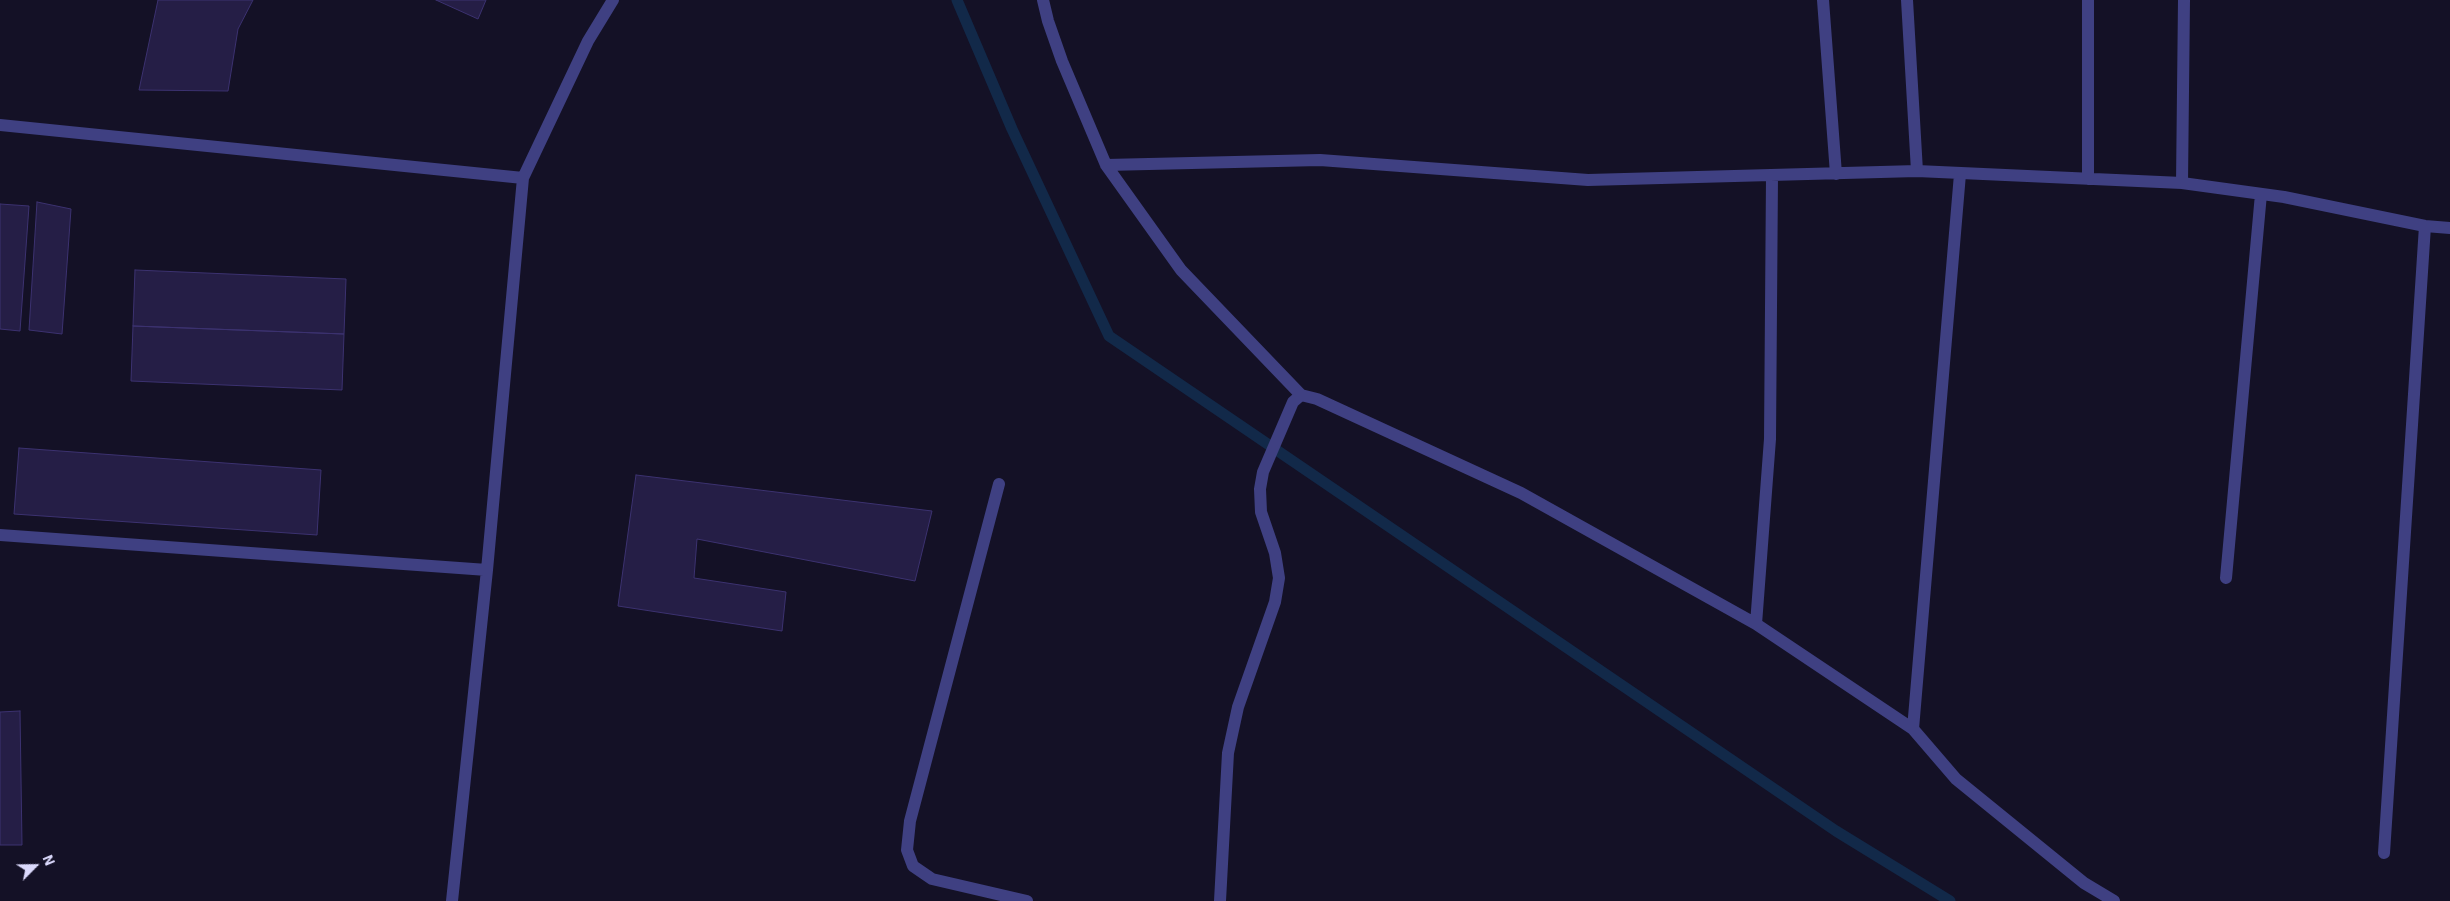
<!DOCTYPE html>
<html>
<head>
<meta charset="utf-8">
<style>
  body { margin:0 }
  #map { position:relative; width:2450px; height:901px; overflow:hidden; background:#141126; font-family:"IBM Plex Sans",sans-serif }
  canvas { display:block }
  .north { position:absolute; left:10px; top:841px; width:50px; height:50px; -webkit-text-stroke:4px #141126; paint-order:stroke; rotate:67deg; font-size:14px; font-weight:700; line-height:20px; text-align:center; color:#dbd9fc }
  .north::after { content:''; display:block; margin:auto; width:18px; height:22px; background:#dbd9fc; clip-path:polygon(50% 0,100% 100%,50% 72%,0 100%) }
</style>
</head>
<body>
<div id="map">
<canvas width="2450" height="901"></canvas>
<div class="north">N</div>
</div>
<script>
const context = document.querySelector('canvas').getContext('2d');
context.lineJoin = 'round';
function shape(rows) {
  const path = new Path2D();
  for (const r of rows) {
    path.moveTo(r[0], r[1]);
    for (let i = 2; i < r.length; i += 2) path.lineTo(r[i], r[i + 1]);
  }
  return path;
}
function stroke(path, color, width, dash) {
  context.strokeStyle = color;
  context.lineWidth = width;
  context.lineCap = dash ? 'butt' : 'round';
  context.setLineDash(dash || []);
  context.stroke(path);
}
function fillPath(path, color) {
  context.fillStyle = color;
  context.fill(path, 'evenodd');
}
stroke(shape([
  [957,0,1012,129,1109,336,1836,831,1950,901]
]), '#122949', 11);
const building = shape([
  [158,0,253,0,238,29,228,91,139,90,158,0],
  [436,0,486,0,478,19,436,0],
  [37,202,71,209,62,334,29,330,37,202],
  [0,204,29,206,20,331,0,329,0,204],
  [135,270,346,279,344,334,133,326,135,270],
  [133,326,344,334,342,390,131,381,133,326],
  [19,448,321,470,317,535,14,514,19,448],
  [636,475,932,511,915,581,697,539,694,578,786,592,782,631,618,606,636,475],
  [20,711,22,845,0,845,0,712,20,711]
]);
fillPath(building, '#251e46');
stroke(building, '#3c3270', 1);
stroke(shape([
  [0,125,523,178],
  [0,535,487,570],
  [452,901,487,570,523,178,588,41,613,0]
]), '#3f4082', 12);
stroke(shape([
  [1043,0,1048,21,1062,61,1106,165,1181,270,1301,395],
  [1823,0,1836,174],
  [1907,0,1917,171],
  [1106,165,1320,160,1588,180,1917,171,2182,183,2284,197,2425,226,2450,228],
  [2088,179,2088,0],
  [2182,183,2184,0],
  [999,484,910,821,907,850,913,866,932,879,1027,901],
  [2226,578,2261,194],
  [1756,624,1770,439,1772,176],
  [1913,729,1960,174],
  [2384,853,2425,226],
  [1220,901,1228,753,1238,707,1275,602,1279,578,1275,553,1261,512,1260,489,1263,472,1293,402,1301,395,1317,399,1521,493,1756,624,1913,729,1956,779,2084,883,2114,901]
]), '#3f4082', 12);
</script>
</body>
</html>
